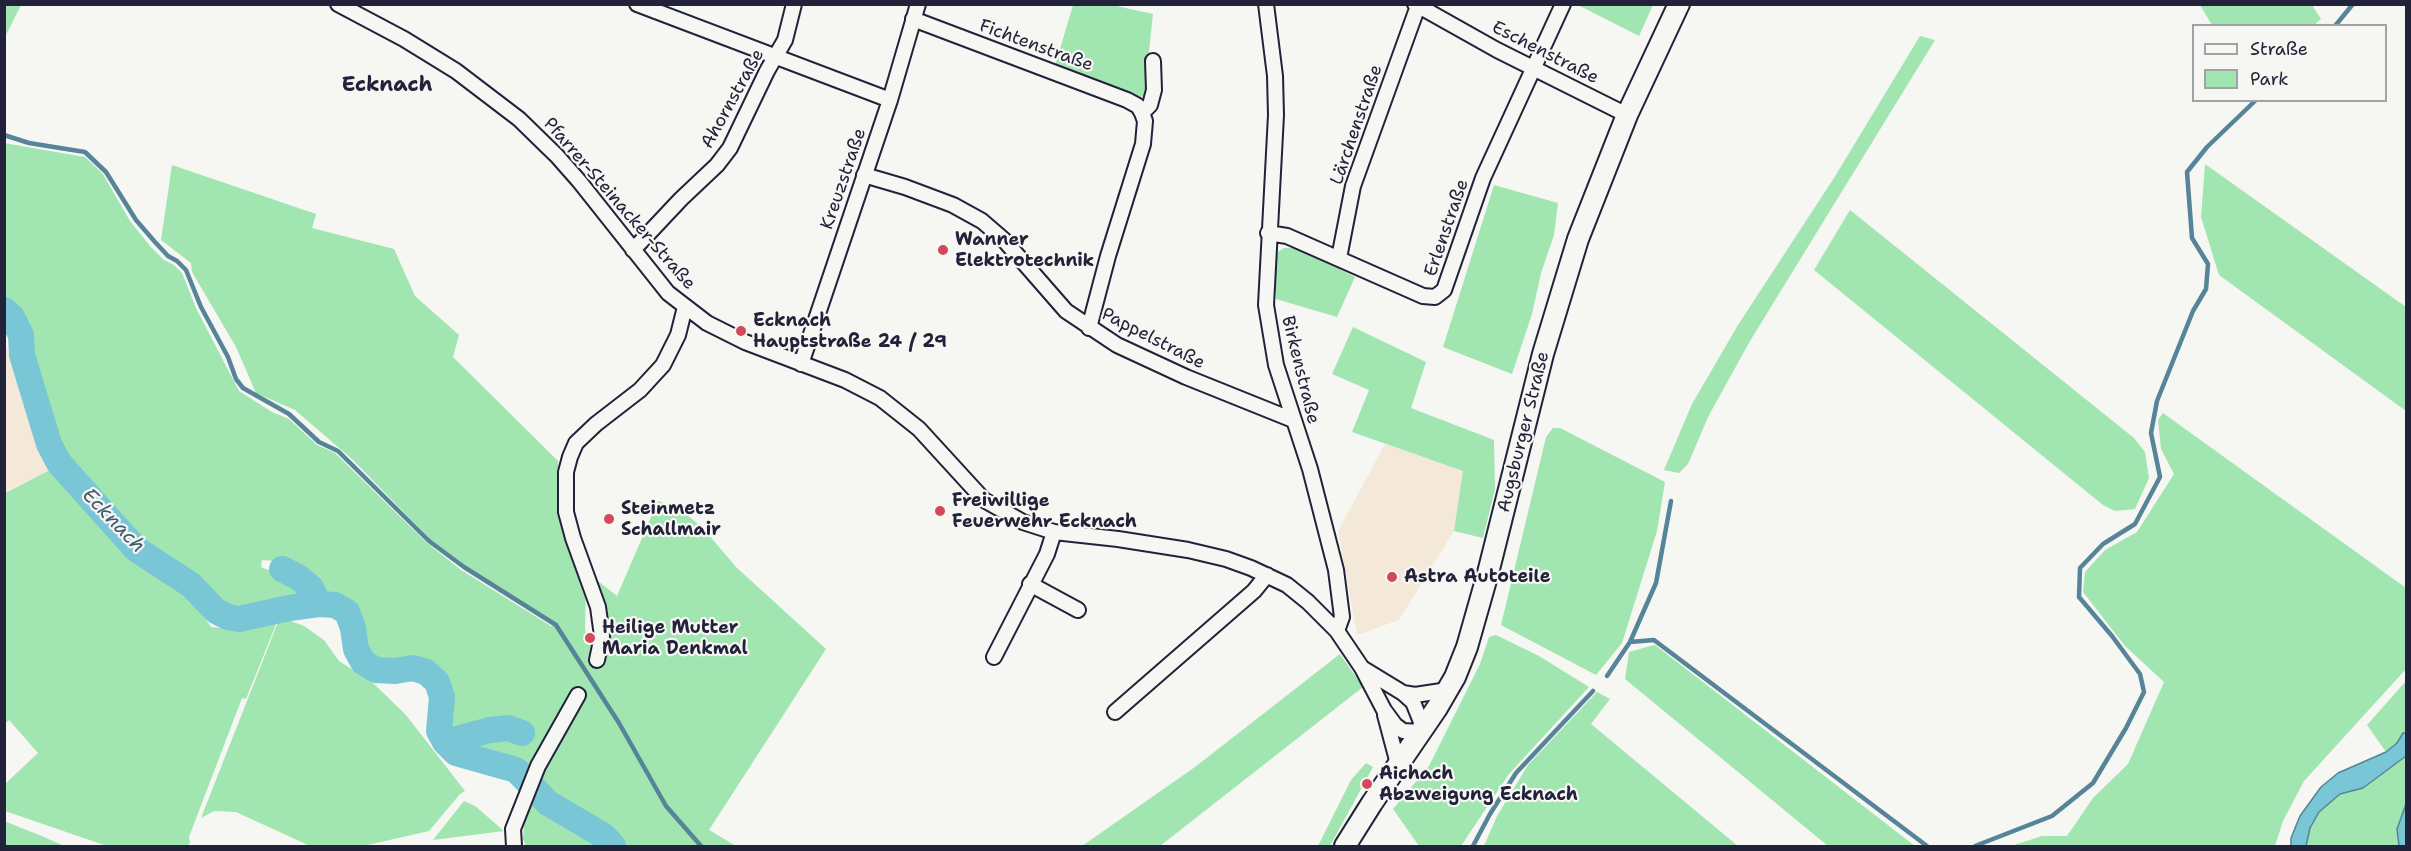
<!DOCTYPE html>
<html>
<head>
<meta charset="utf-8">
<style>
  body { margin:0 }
  #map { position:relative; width:2411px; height:851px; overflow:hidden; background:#f6f6f2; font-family:"Shantell Sans",sans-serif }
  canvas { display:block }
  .frame { position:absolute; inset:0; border:6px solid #22223b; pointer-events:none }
  .legend { position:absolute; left:2192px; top:24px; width:195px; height:78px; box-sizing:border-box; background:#f6f6f2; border:2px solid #a1a1a9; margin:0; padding:8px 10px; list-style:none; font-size:18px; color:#22223b }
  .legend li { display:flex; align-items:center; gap:12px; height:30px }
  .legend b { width:30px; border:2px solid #a1a1a9 }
</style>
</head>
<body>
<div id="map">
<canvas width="2411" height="851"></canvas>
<div class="frame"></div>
<ul class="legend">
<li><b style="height:8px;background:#f6f6f2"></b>Straße</li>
<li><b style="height:16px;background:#a1e5b1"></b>Park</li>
</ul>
</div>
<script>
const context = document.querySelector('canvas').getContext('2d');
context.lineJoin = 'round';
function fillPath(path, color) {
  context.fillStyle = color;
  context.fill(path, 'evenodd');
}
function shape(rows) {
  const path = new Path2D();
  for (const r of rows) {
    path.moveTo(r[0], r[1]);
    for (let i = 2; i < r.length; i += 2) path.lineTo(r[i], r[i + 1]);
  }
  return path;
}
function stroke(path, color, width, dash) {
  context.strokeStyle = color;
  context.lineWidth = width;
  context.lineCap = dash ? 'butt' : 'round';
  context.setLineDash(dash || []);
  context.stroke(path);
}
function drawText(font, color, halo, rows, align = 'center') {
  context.font = font + ' "Shantell Sans",sans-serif';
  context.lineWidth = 4.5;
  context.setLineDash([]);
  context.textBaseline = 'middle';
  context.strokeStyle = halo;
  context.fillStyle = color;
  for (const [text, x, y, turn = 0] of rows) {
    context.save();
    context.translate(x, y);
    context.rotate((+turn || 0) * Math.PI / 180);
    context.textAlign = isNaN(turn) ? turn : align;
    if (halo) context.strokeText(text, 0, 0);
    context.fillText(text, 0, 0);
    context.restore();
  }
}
fillPath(shape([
  [7,348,50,470,5,492,4,349],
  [1385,444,1464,471,1454,531,1399,620,1357,635,1338,531]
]), '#f4e9d9');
fillPath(shape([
  [5,4,21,5,5,37,4,5],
  [1073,5,1112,5,1153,14,1148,61,1150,87,1147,94,1141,97,1131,94,1055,66],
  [1578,5,1653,5,1639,36],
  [2200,5,2312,5,2321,19,2314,25,2212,25],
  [1920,36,1935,40,1750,341,1708,417,1688,464,1679,473,1664,470,1692,404,1738,325,1834,178],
  [4,143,85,157,103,174,130,221,150,246,164,260,174,265,182,273,196,308,239,391,272,412,289,419,317,445,335,453,427,543,461,570,551,626,559,626,465,565,430,539,352,459,295,410,256,393,236,347,192,272,191,263,161,240,172,165,316,214,312,228,394,249,415,296,459,335,453,357,558,461,563,513,586,586,585,630,602,657,594,578,617,596,658,501,678,508,702,527,736,567,826,649,709,830,736,846,526,846,523,839,525,813,538,779,574,713,555,720,529,768,515,761,483,756,464,750,462,740,506,734,526,740,533,737,530,729,510,722,493,720,476,729,455,732,446,730,445,724,451,697,444,678,429,662,411,659,392,666,377,665,368,660,362,647,361,628,353,609,336,596,319,595,308,577,291,566,275,561,262,560,261,567,290,579,305,591,304,599,240,614,222,607,197,582,199,578,165,561,136,538,63,460,53,440,39,385,28,355,27,331,17,315,5,305],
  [2205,164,2406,307,2406,411,2219,275,2201,217],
  [1494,185,1558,203,1554,235,1541,273,1532,314,1512,374,1443,347],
  [1850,210,2134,438,2145,452,2149,478,2135,509,2115,511,2103,505,1814,270],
  [1284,248,1293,248,1308,253,1355,277,1337,317,1276,299,1276,259,1278,252],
  [1353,327,1426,362,1411,408,1494,440,1495,489,1483,538,1454,531,1463,471,1352,432,1369,390,1332,374],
  [2163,413,2406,588,2406,669,2304,781,2283,821,2275,846,2011,846,2042,836,2067,836,2093,798,2128,764,2164,682,2125,646,2083,592,2085,572,2105,550,2137,532,2174,474,2161,449,2158,420],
  [1553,428,1560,428,1665,482,1657,531,1622,643,1596,675,1501,625,1546,437],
  [50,470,132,555,187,592,211,627,220,628,279,617,246,699,242,698,189,837,190,842,188,846,107,846,5,811,5,784,38,753,9,720,5,724,5,493],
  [280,617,304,626,324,640,339,661,372,682,406,715,465,791,460,794,429,831,363,846,310,846,236,812,214,811,201,818],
  [1496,635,1539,656,1589,687,1509,774,1461,846,1419,846,1393,809,1429,766,1480,664,1489,637],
  [1654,645,1655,645,1915,846,1828,846,1625,679,1629,652],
  [1340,654,1363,687,1160,846,1082,846,1195,767],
  [2406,681,2406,733,2403,733,2397,743,2386,752,2367,725],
  [1597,692,1610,699,1591,724,1738,846,1484,846,1497,816,1528,765],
  [2406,756,2406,804,2397,829,2399,846,2306,846,2310,828,2319,812,2340,794,2363,788],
  [1366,763,1373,767,1330,846,1318,846,1351,780],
  [464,801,475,806,504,831,433,840],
  [4,821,44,837,64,846,5,846]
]), '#a1e5b1');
const water = shape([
  [2403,733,2406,733,2406,756,2363,788,2340,794,2319,812,2310,828,2306,846,2291,846,2291,838,2300,816,2321,787,2338,773,2386,752,2397,743,2403,733],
  [2406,804,2406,846,2399,846,2397,829,2406,804]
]);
fillPath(water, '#78c6d6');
stroke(water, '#568498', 1.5);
stroke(shape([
  [2335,26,2353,4],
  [4,135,29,143,85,152,106,172,136,220,155,242,168,256,177,261,186,270,201,307,228,357,236,379,243,388,289,414,319,442,338,451,429,541,464,567,556,625,619,723,666,806,701,846],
  [1630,642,1654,640,1927,846],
  [1607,676,1630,642,1656,583,1671,501],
  [1473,846,1490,814,1516,773,1593,691],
  [1975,846,2052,816,2093,783,2126,728,2144,692,2140,674,2112,636,2079,597,2080,568,2103,544,2135,524,2160,477,2151,433,2157,401,2193,311,2206,289,2208,264,2192,238,2187,172,2207,147,2256,100]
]), '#568498', 4.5);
stroke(shape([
  [4,310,12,317,21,335,22,355,49,444,59,463,136,549,191,585,216,611,228,617,239,619,289,608,319,604,335,605,347,612,353,628,356,649,363,662,376,670,395,671,413,668,426,672,437,682,442,697,439,731,445,742,456,753,516,770,548,803,604,836,613,846],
  [282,569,298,577,311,588,319,604],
  [445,742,490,730,508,728,522,733]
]), '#78c6d6', 26);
const minor = shape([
  [338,4,404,39,456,71,519,119,557,156,579,181,668,293,707,323,745,342,845,380,880,398,919,429,984,500,1023,522,1054,532,1118,539,1188,550,1226,559,1251,568,1287,585,1308,602,1337,631,1362,668,1384,710,1395,725,1403,731,1420,732,1421,722,1413,702,1403,693,1362,668],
  [637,4,890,100],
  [1266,4,1275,76,1276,115,1266,305,1276,365,1310,469,1336,570,1342,617,1337,631],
  [1415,4,1497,50,1627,115],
  [913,19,1127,100,1138,106,1142,113,1145,121,1143,144,1108,256,1089,328],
  [1142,113,1150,105,1154,90,1153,61],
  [864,175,905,187,953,205,982,221,1004,240,1066,311,1117,345,1186,377,1293,420],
  [1268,233,1287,236,1423,296,1435,297,1444,290,1483,178,1563,4],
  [633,250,681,199,717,165,730,148,767,71,785,40,794,4],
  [1339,258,1353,186,1418,6],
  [801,364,890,100,918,4],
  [1030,584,1078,610],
  [994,657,1047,554,1054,532],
  [597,660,602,636,598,607,573,538,566,512,566,472,570,457,576,443,596,424,640,390,663,365,678,335,685,307],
  [1403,693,1415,695,1448,690],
  [1115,712,1254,591,1267,575],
  [1385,715,1398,764],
  [514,846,513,829,538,766,578,695]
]);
const secondary = shape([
  [1345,846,1372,803,1437,708,1455,677,1467,647,1488,573,1543,354,1578,239,1627,115,1679,4]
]);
stroke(minor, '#22223b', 18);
stroke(secondary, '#22223b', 24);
stroke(minor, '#f6f6f2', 14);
stroke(secondary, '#f6f6f2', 20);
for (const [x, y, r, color] of [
  [943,250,6,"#d1495b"],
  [741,331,6,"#d1495b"],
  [940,511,6,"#d1495b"],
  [609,519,6,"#d1495b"],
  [1392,577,6,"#d1495b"],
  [590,638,6,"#d1495b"],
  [1367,784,6,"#d1495b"]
]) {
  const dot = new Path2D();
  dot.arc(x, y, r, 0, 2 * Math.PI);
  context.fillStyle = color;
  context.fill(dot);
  stroke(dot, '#f6f6f2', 2);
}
drawText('18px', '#22223b', '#f6f6f2', [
  ["Fichtenstraße",1036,46,20],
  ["Eschenstraße",1545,53,27],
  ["Ahornstraße",733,99,-61],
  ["Lärchenstraße",1357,125,-71],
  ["Kreuzstraße",844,179,-71],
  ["Pfarrer-Steinacker-Straße",619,204,49],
  ["Erlenstraße",1447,228,-71],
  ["Pappelstraße",1153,339,27],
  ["Birkenstraße",1300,370,76],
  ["Augsburger Straße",1524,432,-76]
]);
drawText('bold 18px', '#22223b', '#f6f6f2', [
  ["Wanner",955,240],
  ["Elektrotechnik",955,261],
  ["Ecknach",753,321],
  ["Hauptstraße 24 / 29",753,342],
  ["Freiwillige",952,501],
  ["Feuerwehr Ecknach",952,522],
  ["Steinmetz",621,509],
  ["Schallmair",621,530],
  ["Astra Autoteile",1404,577],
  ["Heilige Mutter",602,628],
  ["Maria Denkmal",602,649],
  ["Aichach",1379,774],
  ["Abzweigung Ecknach",1379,795]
], 'left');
drawText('italic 20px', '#405b71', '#f6f6f2', [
  ["Ecknach",113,521,46]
]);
drawText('bold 21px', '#22223b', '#f6f6f2', [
  ["Ecknach",387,86]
]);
</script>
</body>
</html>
